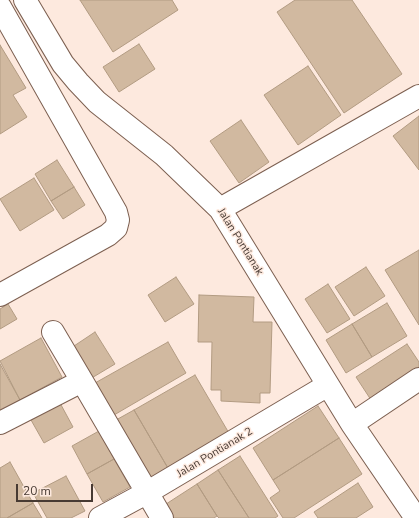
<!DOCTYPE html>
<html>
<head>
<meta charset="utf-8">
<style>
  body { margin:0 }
  #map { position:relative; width:419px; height:518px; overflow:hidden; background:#fde9de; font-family:"Nunito Sans",sans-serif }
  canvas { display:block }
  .scale { position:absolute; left:16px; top:484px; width:77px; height:18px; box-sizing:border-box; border:2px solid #473a33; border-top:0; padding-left:5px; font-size:12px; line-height:14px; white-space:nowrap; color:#473a33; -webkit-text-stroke:3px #fde9de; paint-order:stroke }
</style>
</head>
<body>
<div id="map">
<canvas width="419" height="518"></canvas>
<div class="scale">20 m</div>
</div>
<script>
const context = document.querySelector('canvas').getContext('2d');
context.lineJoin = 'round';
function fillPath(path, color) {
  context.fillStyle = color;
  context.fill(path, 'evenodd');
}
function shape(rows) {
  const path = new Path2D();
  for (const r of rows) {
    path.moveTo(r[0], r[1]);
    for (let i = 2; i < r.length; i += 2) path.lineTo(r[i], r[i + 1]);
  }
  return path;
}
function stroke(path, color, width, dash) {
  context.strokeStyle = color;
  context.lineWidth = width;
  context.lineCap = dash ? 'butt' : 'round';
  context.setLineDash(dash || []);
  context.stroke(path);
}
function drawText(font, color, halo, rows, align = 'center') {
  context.font = font + ' "Nunito Sans",sans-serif';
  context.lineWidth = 3;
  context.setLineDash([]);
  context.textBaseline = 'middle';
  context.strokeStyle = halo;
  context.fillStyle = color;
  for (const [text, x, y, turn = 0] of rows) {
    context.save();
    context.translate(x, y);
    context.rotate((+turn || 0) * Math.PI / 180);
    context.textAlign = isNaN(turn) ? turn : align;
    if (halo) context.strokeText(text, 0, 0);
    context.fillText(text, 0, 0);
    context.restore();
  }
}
const building = shape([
  [80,0,172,0,178,10,113,52,80,0],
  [295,0,352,0,402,74,344,113,277,12,295,0],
  [139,44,155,69,119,92,103,67,139,44],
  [0,45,26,88,13,95,27,117,0,134,0,45],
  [308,66,341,115,298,145,264,95,308,66],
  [419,116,419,170,393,136,419,116],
  [241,120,269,162,239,183,210,141,241,120],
  [57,160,74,187,51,201,35,174,57,160],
  [34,178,54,210,20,231,0,199,34,178],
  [74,187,85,205,63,219,51,201,74,187],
  [419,250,419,325,385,270,419,250],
  [366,267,385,296,354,316,335,287,366,267],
  [176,277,194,304,165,322,148,295,176,277],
  [328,284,350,319,327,333,305,299,328,284],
  [199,295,254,297,253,322,272,322,270,393,260,393,260,403,221,401,221,390,211,390,212,342,198,342,199,295],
  [387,303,407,336,372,357,352,324,387,303],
  [8,304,17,319,0,329,0,309,8,304],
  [352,324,372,357,346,373,326,340,352,324],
  [95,332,115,364,90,379,71,348,95,332],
  [41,338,62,377,20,400,0,361,41,338],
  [168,342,186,373,114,415,95,383,168,342],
  [407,344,419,362,419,373,373,403,356,377,407,344],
  [0,364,20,400,0,411,0,364],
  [195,375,233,440,172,475,134,410,195,375],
  [60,403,73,427,44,443,31,420,60,403],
  [318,406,339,438,273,480,253,448,318,406],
  [134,410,172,475,154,485,116,420,134,410],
  [99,431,114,459,87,474,72,446,99,431],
  [339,438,362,474,294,518,283,518,270,498,280,491,273,480,339,438],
  [240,456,278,516,275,518,249,518,218,470,240,456],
  [114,459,130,487,103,502,87,474,114,459],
  [10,462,33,503,7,518,0,518,0,468,10,462],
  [218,470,249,518,219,518,217,516,197,484,218,470],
  [66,476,85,511,71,518,47,518,33,493,66,476],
  [358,483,373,507,356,518,318,518,314,512,358,483],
  [197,484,217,516,214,518,171,518,163,506,197,484],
  [33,503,42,518,7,518,33,503]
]);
fillPath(building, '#d1b9a0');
stroke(building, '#b29b82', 1);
const minor = shape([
  [25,0,63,64,78,82,97,102,164,155,220,209,352,424,416,518],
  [0,7,116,212,118,220,116,228,108,235,0,295],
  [220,209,419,96],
  [53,332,82,381],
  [0,423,82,381,162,518],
  [352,424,419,379],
  [100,518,148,492,328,385]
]);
stroke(minor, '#7c5f50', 24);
stroke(minor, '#fff', 22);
drawText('11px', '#473a33', '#fde9de', [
  ["Jalan Pontianak",240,242,58],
  ["Jalan Pontianak 2",215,453,-31]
]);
</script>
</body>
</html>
